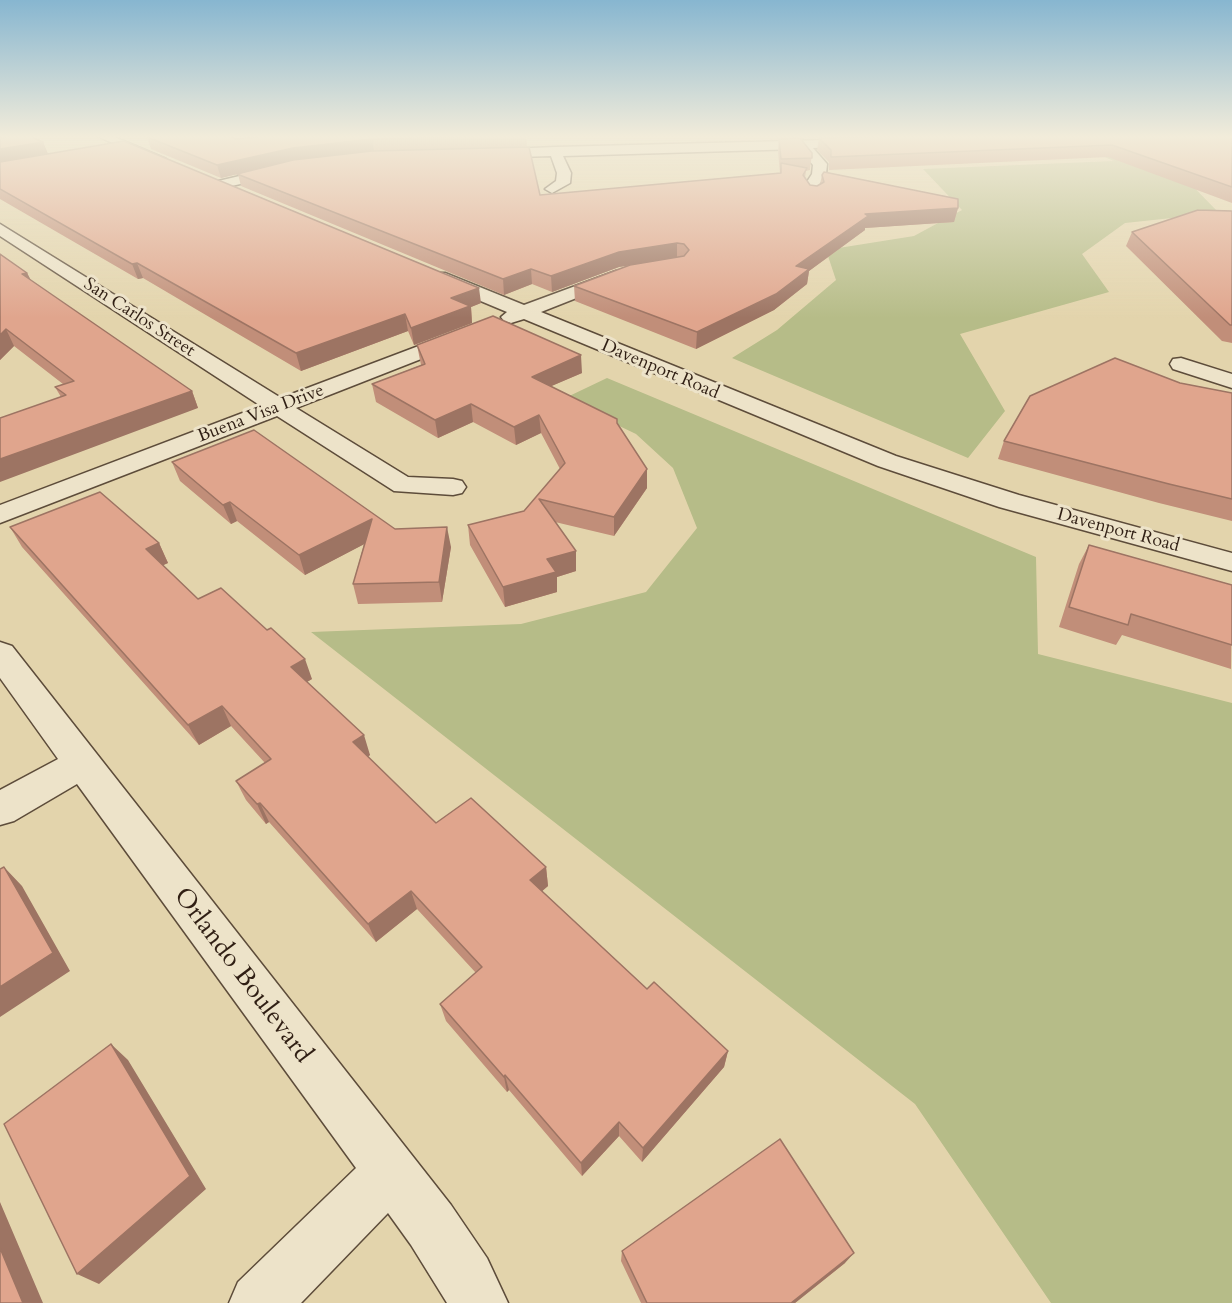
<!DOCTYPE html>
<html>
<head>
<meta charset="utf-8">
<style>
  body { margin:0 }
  canvas { display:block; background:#e3d4ac }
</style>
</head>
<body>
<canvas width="1232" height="1303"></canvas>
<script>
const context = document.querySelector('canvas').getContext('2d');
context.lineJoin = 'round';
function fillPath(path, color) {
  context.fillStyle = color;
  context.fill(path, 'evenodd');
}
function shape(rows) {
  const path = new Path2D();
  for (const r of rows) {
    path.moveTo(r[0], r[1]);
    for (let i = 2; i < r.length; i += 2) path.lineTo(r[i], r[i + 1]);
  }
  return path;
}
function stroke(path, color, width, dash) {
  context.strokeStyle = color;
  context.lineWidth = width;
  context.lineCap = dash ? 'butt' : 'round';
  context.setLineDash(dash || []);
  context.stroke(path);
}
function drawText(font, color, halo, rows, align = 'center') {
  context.font = font + ' Cardo,serif';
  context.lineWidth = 6;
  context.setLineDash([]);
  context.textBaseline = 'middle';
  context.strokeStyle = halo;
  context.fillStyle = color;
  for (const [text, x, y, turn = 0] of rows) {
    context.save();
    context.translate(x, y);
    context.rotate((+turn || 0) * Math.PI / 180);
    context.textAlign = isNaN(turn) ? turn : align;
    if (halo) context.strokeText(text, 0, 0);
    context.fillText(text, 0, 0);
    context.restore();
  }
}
fillPath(shape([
  [1067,141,1175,168,1219,213,1125,223,1082,254,1109,292,960,334,1005,411,968,458,732,358,777,330,836,280,826,250,914,236,962,210,923,169,1114,161],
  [607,378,1036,557,1038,654,1232,703,1232,1303,1051,1303,915,1104,311,632,521,624,646,592,697,528,673,468,636,434,563,399]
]), '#b6bc88');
const minor = shape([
  [97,136,112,136,166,159,164,162,154,162,97,136],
  [863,139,869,143,867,146,813,148,827,164,826,174,817,188,821,193,814,197,809,196,803,188,812,174,813,165,799,149,563,156,571,173,570,183,552,193,545,189,556,181,557,173,551,156,486,158,480,154,486,150,555,147,863,139],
  [282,166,289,170,287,173,219,189,212,185,214,182,282,166],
  [0,224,281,398,453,333,467,333,470,337,467,341,296,408,408,477,453,479,462,481,466,487,462,493,453,495,394,491,277,416,0,523,0,505,261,406,0,236,0,224],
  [616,271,622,272,625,276,622,280,541,312,896,456,1019,495,1232,553,1232,571,999,507,878,466,524,319,511,323,504,321,501,317,507,312,433,281,430,277,433,273,445,273,524,305,616,271],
  [1181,358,1232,374,1232,388,1173,369,1170,364,1173,359,1181,358],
  [0,642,12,646,451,1205,487,1258,508,1303,447,1303,411,1245,388,1213,301,1303,229,1303,238,1282,356,1168,77,784,14,821,0,825,0,790,58,759,0,678,0,642]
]);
stroke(minor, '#5d4c3a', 3);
fillPath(minor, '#ede3c9');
fillPath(shape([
  [269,136,526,136,527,146,540,195,780,173,778,151,779,139,777,139,777,136,1232,136,1232,203,1108,157,829,170,829,162,817,150,819,138,800,139,812,153,810,170,806,171,805,178,810,185,817,186,820,184,822,175,958,208,954,222,865,228,865,230,809,271,807,284,774,310,696,349,575,301,574,286,629,265,619,267,552,292,532,284,504,295,241,186,238,174,221,178,151,149,147,137,236,139],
  [0,138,43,142,48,154,481,303,471,307,472,323,414,345,408,331,301,371,143,278,138,279,0,199],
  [1232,211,1232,343,1222,341,1126,246,1132,232],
  [0,254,27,273,31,281,192,391,198,408,61,397,55,387,63,384,14,346,0,360],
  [417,345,582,373,551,386,617,423,647,488,614,536,555,522,576,571,557,577,557,592,505,607,470,545,468,525,524,511,560,469,541,433,516,445,473,422,438,438,376,402,372,384,421,365],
  [1180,383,1232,393,1232,521,1159,503,998,459,1004,441],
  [172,462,451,547,442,602,358,604,353,584,364,544,305,575,237,521,231,524,180,481],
  [10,527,159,543,168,563,163,565,198,599,312,679,307,682,370,755,368,757,436,823,546,867,548,886,542,891,647,989,728,1051,724,1067,642,1162,619,1136,582,1176,509,1090,507,1092,446,1021,440,1004,476,973,417,909,376,942,269,822,266,824,246,800,236,781,265,763,231,726,199,745,22,547],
  [1089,545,1232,585,1231,669,1122,635,1116,645,1059,627,1079,564],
  [622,1251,845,1263,795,1303,641,1303,621,1261]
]), '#c18e79');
fillPath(shape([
  [372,139,374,151,295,160,221,178,217,165,293,148],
  [43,142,48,154,0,163,0,149],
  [958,208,954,222,865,228,865,230,809,271,807,284,774,310,696,349,697,332,796,266,865,214],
  [677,243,677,258,619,267,552,292,551,276,619,252],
  [137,263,143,278,138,279,132,264],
  [531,269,532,284,504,295,503,279],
  [27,273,35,288,22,274],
  [479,288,481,303,471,307,472,323,414,345,411,328,451,298],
  [405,314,408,331,301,371,296,353],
  [6,329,14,346,0,360,0,335],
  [581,355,582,373,533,394,532,377],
  [192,391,198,408,0,482,0,459],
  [471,404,473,422,438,438,435,420],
  [539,415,541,433,516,445,514,427],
  [647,469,647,488,614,536,614,517],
  [230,502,237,521,231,524,223,505],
  [372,519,376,538,305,575,299,555],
  [447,527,451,547,442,602,439,582],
  [159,543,168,563,155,569,146,549],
  [576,551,576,571,557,577,557,592,505,607,503,587,547,559],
  [305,659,312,679,298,687,291,667],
  [222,706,231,726,199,745,188,725],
  [364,735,370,755,360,762,353,742],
  [260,803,269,822,266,824,257,804],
  [4,867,22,886,70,971,0,1017,0,987],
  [546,867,548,886,533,899,530,880],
  [411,891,417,909,376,942,368,924],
  [111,1044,128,1060,206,1189,99,1284,77,1274],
  [728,1051,724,1067,642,1162,643,1148],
  [505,1075,509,1090,507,1092,504,1077],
  [619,1122,619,1136,582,1176,581,1163],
  [0,1202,43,1303,23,1303,0,1248],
  [854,1253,845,1263,795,1303,791,1303]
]), '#9d7463');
const building = shape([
  [15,136,30,136,43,142,0,149,0,138,15,136],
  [156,136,227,136,236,139,269,136,494,136,372,139,293,148,217,165,147,137,156,136],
  [913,136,1232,136,1232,187,1112,145,831,157,831,150,819,138,913,136],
  [800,138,812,153,812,158,781,159,779,139,800,138],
  [124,141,479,288,451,298,470,306,411,328,405,314,296,353,137,263,132,264,0,189,0,162,124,141],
  [529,147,540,195,781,173,781,163,807,168,803,175,810,185,817,186,824,182,822,175,824,172,958,199,958,208,865,214,868,216,796,266,809,269,776,294,697,332,574,286,630,265,684,256,689,250,684,244,677,243,619,252,551,276,531,269,503,279,237,174,293,160,372,151,529,147],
  [1198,210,1232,211,1232,325,1230,325,1132,232,1198,210],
  [0,254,27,273,22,274,192,391,0,459,0,418,66,395,55,387,74,381,6,329,0,335,0,254],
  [493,316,581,355,532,377,617,419,617,423,647,469,614,517,539,499,576,551,547,559,556,572,503,587,468,525,524,511,565,463,539,415,514,427,471,404,435,420,372,384,425,364,417,345,493,316],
  [1115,358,1180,383,1232,393,1232,499,1169,484,1004,441,1030,396,1115,358],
  [254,430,395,529,447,527,439,582,353,584,372,519,299,555,230,502,223,505,172,462,254,430],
  [100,492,159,543,146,549,198,599,221,588,267,630,271,628,305,659,291,667,364,735,353,742,436,823,471,798,546,867,530,880,647,989,654,982,728,1051,643,1148,619,1122,581,1163,505,1075,504,1077,440,1004,482,967,411,891,368,924,260,803,257,804,236,781,271,759,222,706,188,725,10,527,100,492],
  [1089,545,1232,585,1232,645,1131,614,1128,625,1069,607,1089,545],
  [4,867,53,953,0,987,0,869,4,867],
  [111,1044,190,1176,77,1274,4,1124,111,1044],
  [780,1139,854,1253,791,1303,647,1303,622,1251,780,1139],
  [0,1248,23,1303,0,1303,0,1248]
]);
fillPath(building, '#e0a58d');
stroke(building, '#9d7463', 1.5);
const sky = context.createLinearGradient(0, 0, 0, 318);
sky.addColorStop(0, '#87b6d0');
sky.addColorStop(0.43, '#f2ecda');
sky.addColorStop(1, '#f2ecda00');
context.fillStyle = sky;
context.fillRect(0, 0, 1232, 318);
drawText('18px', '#301f14', '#ede3c9', [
  ["San Carlos Street",139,318,33],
  ["Davenport Road",660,370,23],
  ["Buena Visa Drive",261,414,-21],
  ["Davenport Road",1118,531,15]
]);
drawText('26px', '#301f14', '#ede3c9', [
  ["Orlando Boulevard",242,976,53]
]);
</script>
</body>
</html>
